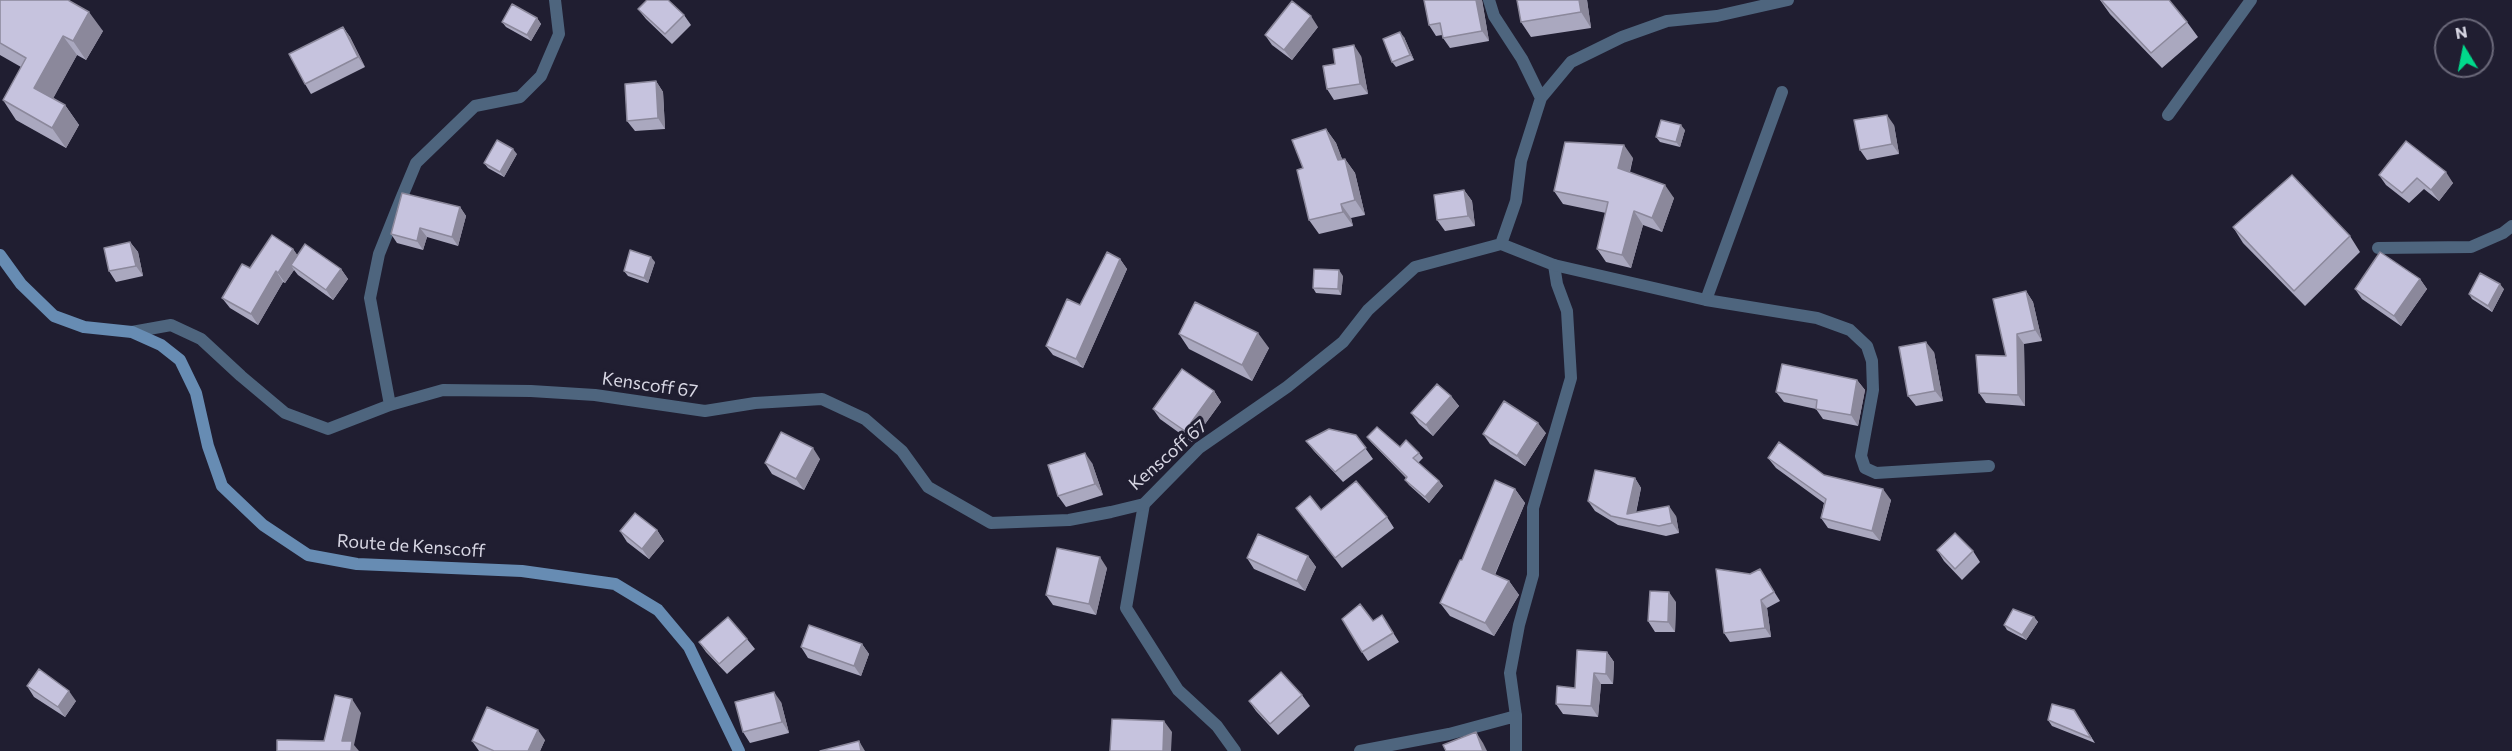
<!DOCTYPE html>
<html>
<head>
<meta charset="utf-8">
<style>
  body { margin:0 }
  #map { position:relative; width:2512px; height:751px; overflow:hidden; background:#201e31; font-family:Commissioner,sans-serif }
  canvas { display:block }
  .north { position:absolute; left:2434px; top:18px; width:60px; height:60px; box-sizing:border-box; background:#201e31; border:2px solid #6a6879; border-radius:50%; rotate:350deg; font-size:16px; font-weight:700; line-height:24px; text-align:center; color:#d8d7e4 }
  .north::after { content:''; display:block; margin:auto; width:21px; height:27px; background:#01d98b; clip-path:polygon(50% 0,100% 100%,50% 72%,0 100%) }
</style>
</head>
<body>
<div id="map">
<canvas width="2512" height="751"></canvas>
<div class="north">N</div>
</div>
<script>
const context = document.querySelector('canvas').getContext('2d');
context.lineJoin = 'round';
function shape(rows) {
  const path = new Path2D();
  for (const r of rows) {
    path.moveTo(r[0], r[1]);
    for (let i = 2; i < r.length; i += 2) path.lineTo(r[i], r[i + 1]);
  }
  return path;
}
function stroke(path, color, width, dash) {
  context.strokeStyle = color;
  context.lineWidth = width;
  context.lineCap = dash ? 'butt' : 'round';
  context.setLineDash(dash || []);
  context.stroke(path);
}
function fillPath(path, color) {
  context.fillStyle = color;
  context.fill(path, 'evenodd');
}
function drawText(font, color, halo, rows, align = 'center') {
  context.font = font + ' Commissioner,sans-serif';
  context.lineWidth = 6;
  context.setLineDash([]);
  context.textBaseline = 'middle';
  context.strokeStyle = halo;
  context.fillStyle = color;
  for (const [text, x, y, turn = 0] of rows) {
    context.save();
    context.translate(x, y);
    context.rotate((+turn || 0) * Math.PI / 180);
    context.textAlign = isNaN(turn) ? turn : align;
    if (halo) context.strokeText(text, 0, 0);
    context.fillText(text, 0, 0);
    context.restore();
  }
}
stroke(shape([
  [1144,504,1126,608,1178,690,1217,726,1235,751],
  [1516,716,1510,673,1519,625,1533,575,1533,508,1571,378,1567,311,1557,284,1554,265]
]), '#4e657e', 12);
stroke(shape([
  [1489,0,1494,16,1522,59,1541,98],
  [2168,115,2251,0],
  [1501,244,1554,265,1706,300,1817,318,1850,330,1867,346,1872,361,1873,390,1861,456,1865,468,1876,473,1989,466],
  [2378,248,2471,247,2503,233,2512,226],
  [1706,300,1782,92],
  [132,332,171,325,201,339,241,376,285,413,328,429,390,405,443,390,531,391,595,395,705,411,755,403,822,399,865,419,902,451,928,487,991,523,1069,520,1111,512,1144,504,1199,448,1287,387,1343,342,1368,310,1415,267,1501,244,1516,201,1521,161,1541,98,1571,62,1622,37,1667,21,1717,16,1788,0],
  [390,405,370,298,379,254,401,199,416,163,475,106,520,97,541,76,559,34,555,0],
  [1360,751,1449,734,1516,716,1516,751]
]), '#4e657e', 12);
stroke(shape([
  [0,255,21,284,54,316,84,327,132,332,161,345,180,360,196,393,208,446,222,486,263,525,308,555,357,564,522,571,615,584,658,610,689,647,739,751]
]), '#678cb3', 12);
fillPath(shape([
  [0,0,103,31,86,60,77,55,53,98,65,105,79,125,66,148,16,120,3,100,21,67,0,55],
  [1424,0,1482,0,1489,41,1450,48,1443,38,1442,35,1436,36,1429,25],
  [1587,0,1591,28,1531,37,1521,22],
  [2100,0,2187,22,2198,37,2162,68,2110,14],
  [638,9,684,15,691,25,672,44,646,19],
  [537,18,541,24,531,41,506,27,502,22],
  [343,27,350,37,365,67,311,94,305,84],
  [1318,27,1292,60,1272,45,1265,35],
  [1404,37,1414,60,1396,67,1392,62],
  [1361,56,1368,94,1334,100,1327,89,1335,64],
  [656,81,663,92,665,129,635,131,627,121],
  [1894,125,1899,154,1867,160,1860,150],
  [1326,129,1336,143,1342,159,1345,159,1355,173,1365,215,1351,218,1353,226,1319,234,1309,220,1303,168],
  [1685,130,1680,147,1660,142,1656,137],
  [2406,141,2453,183,2439,201,2424,189,2409,203,2386,185,2379,175],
  [517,154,504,177,488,168,484,163],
  [1633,158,1630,172,1674,198,1662,232,1643,225,1631,268,1606,262,1597,249,1606,213,1563,204,1554,191],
  [1464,190,1472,201,1475,226,1445,231,1437,220],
  [460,207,466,216,458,246,427,237,423,250,397,243,391,234],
  [2233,227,2350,236,2360,252,2305,306,2243,243],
  [130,242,138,252,143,276,116,282,109,271],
  [293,249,297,255,341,269,348,279,333,300,298,275,294,270,285,283,283,282,258,325,230,308,222,298,250,268],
  [1120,259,1127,269,1083,368,1053,355,1046,346],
  [655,262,648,283,628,276,624,271],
  [1343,276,1341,295,1316,293,1313,288],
  [2420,279,2427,289,2401,326,2362,299,2355,289],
  [2504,289,2492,312,2472,299,2469,294],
  [2026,291,2033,302,2042,341,2024,344,2025,406,1986,403,1979,393,2006,356],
  [1179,334,1269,348,1252,381,1189,349],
  [1934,352,1943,401,1916,406,1908,396],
  [1857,380,1865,390,1858,426,1823,419,1816,409,1784,402,1776,392],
  [1214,391,1221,402,1192,442,1160,419,1153,409],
  [1451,396,1459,406,1433,436,1419,424,1411,413],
  [1546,433,1525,466,1490,444,1483,434],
  [1356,435,1373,459,1343,482,1314,451,1306,441],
  [1367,437,1419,453,1423,458,1418,463,1439,481,1443,486,1429,503,1409,485,1405,480,1406,478,1371,442],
  [1768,458,1824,475,1891,500,1880,541,1828,528,1821,518,1824,503,1776,468],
  [820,459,804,490,772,474,765,463],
  [1092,463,1103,495,1066,507,1058,496],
  [1635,478,1641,488,1636,513,1676,516,1679,533,1666,536,1618,525,1595,511,1588,501],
  [1515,489,1525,503,1495,575,1509,581,1519,595,1494,636,1450,616,1440,603,1462,560],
  [1296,508,1387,517,1394,528,1342,568],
  [657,530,664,541,649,559,627,542,620,531],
  [1937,550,1973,551,1980,562,1962,580,1944,561],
  [1308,556,1316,567,1305,591,1254,569,1247,558],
  [1107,568,1096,615,1053,605,1046,595],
  [1760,569,1780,601,1767,608,1771,637,1730,642,1724,633,1750,574],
  [1676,602,1675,632,1655,632,1648,621],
  [1382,615,1399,642,1368,661,1362,652,1373,621],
  [2034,617,2038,622,2026,640,2007,630,2004,625],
  [747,639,755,649,727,674,706,652,699,642],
  [862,644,869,654,861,676,808,658,801,647],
  [1607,652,1614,662,1613,684,1601,684,1598,717,1563,714,1556,704,1575,688],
  [27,686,76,701,65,717,34,697],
  [1302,695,1310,706,1278,735,1256,711,1249,701],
  [781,702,789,733,750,743,743,732],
  [2074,710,2095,743,2052,726,2048,720],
  [545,740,540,751,479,751,472,741]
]), '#aaa8bf');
fillPath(shape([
  [1476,0,1482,0,1489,41,1482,31],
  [1579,0,1587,0,1591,28,1581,12],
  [89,12,103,31,86,60,73,41],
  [1311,16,1318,27,1292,60,1284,50],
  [537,18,541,24,531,41,527,35],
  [343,27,350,37,365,67,358,57],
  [1400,32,1404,37,1414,60,1410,55],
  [63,36,77,55,48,108,34,88],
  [1354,45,1361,56,1368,94,1360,84],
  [656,81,663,92,665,129,658,118],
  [65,105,79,125,66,148,52,128],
  [1887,115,1894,125,1899,154,1892,144],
  [1681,125,1685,130,1680,147,1676,142],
  [1326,129,1336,143,1348,175,1338,160],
  [1624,145,1633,158,1627,181,1618,168],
  [513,149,517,154,504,177,500,172],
  [1345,159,1355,173,1365,215,1355,200],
  [2446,172,2453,183,2439,201,2431,190],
  [1665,185,1674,198,1662,232,1652,218],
  [1464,190,1472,201,1475,226,1468,216],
  [1341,204,1351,218,1353,226,1343,212],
  [460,207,466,216,458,246,452,237],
  [1634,211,1643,225,1631,268,1622,255],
  [420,228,427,237,423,250,417,241],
  [130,242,138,252,143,276,136,266],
  [293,249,301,260,291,265,294,270,285,283,278,273],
  [651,257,655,262,648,283,644,278],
  [1120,259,1127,269,1083,368,1076,359],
  [341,269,348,279,333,300,326,290],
  [1339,270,1343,276,1341,295,1338,289],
  [276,271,283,282,258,325,251,314],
  [2420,279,2427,289,2401,326,2394,316],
  [2500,284,2504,289,2492,312,2488,306],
  [2026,291,2033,302,2042,341,2035,330],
  [1258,333,1269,348,1252,381,1242,365],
  [2017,334,2024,344,2025,406,2018,395],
  [1926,342,1934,352,1943,401,1935,391],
  [1857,380,1865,390,1858,426,1851,415],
  [1214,391,1221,402,1192,442,1185,431],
  [1451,396,1459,406,1433,436,1426,425],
  [1538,423,1546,433,1525,466,1517,456],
  [813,448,820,459,804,490,796,479],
  [1085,453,1092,463,1103,495,1095,484],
  [1635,478,1641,488,1634,521,1627,514],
  [1439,481,1443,486,1429,503,1425,497],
  [1515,489,1525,503,1491,583,1482,569],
  [1883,489,1891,500,1880,541,1872,531],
  [1669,506,1676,516,1679,533,1672,523],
  [657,530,664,541,649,559,642,549],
  [1308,556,1316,567,1305,591,1297,581],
  [1100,557,1107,568,1096,615,1089,604],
  [1509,581,1519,595,1494,636,1485,623],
  [1669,592,1676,602,1675,632,1668,622],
  [1761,600,1767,608,1771,637,1765,628],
  [2034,617,2038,622,2026,640,2022,635],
  [862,644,869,654,861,676,854,666],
  [1607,652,1614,662,1613,684,1606,674],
  [1594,673,1601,684,1598,717,1591,706],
  [69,691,76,701,65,717,58,707],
  [774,692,781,702,789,733,782,722],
  [352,699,361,713,354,745,359,751,349,751,342,741],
  [1164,721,1172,732,1171,751,1163,751],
  [538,730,545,740,540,751,528,751],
  [1476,732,1483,743,1487,751,1483,751],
  [859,741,865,751,861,751]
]), '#8b889b');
const building = shape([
  [0,0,68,0,89,12,73,41,63,36,34,88,65,105,52,128,3,100,26,58,0,43,0,0],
  [647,0,668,0,684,15,665,34,638,9,647,0],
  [1424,0,1476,0,1482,31,1443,38,1440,23,1429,25,1424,0],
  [1517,0,1579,0,1581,12,1521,22,1517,0],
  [2101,0,2169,0,2187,22,2151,53,2101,0],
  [1292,1,1311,16,1284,50,1265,35,1292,1],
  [512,4,537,18,527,35,502,22,512,4],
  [343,27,358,57,305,84,289,54,343,27],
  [1400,32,1410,55,1392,62,1383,39,1400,32],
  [1354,45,1360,84,1327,89,1323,66,1335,64,1333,49,1354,45],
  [656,81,658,118,627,121,625,84,656,81],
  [1887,115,1892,144,1860,150,1854,120,1887,115],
  [1661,120,1681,125,1676,142,1656,137,1661,120],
  [1326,129,1338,160,1345,159,1355,200,1341,204,1343,212,1309,220,1297,170,1303,168,1292,140,1326,129],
  [497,140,513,149,500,172,484,163,497,140],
  [2406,141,2446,172,2431,190,2417,178,2402,193,2379,175,2406,141],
  [1565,142,1624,145,1618,168,1665,185,1652,218,1634,211,1622,255,1597,249,1608,202,1554,191,1565,142],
  [2292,175,2350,236,2294,291,2233,227,2292,175],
  [1464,190,1468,216,1437,220,1434,195,1464,190],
  [402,193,460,207,452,237,420,228,417,241,391,234,402,193],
  [272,235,293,249,278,273,276,271,251,314,222,298,242,264,250,268,272,235],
  [130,242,136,266,109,271,104,248,130,242],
  [305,244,341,269,326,290,291,265,305,244],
  [630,250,651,257,644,278,624,271,630,250],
  [1107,252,1120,259,1076,359,1046,346,1067,299,1080,305,1107,252],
  [2380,252,2420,279,2394,316,2355,289,2380,252],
  [1314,269,1339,270,1338,289,1313,288,1314,269],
  [2480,273,2500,284,2488,306,2469,294,2480,273],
  [2026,291,2035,330,2017,334,2018,395,1979,393,1976,355,2006,356,1993,299,2026,291],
  [1195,302,1258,333,1242,365,1179,334,1195,302],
  [1926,342,1935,391,1908,396,1899,347,1926,342],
  [1782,364,1857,380,1851,415,1816,409,1817,400,1776,392,1782,364],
  [1182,369,1214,391,1185,431,1153,409,1182,369],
  [1437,384,1451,396,1426,425,1411,413,1437,384],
  [1504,401,1538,423,1517,456,1483,434,1504,401],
  [1377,427,1400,447,1406,440,1419,453,1413,458,1439,481,1425,497,1405,480,1407,477,1367,437,1377,427],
  [1329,429,1356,435,1366,448,1335,472,1306,441,1329,429],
  [781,432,813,448,796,479,765,463,781,432],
  [1779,442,1824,475,1883,489,1872,531,1821,518,1826,499,1768,458,1779,442],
  [1085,453,1095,484,1058,496,1048,465,1085,453],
  [1595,470,1635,478,1627,514,1669,506,1672,523,1659,526,1611,516,1588,501,1595,470],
  [1495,480,1515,489,1482,569,1509,581,1485,623,1440,603,1460,560,1462,560,1495,480],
  [1356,481,1387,517,1335,558,1296,508,1310,496,1321,510,1356,481],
  [635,513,657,530,642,549,620,531,635,513],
  [1955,533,1973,551,1955,569,1937,550,1955,533],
  [1258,534,1308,556,1297,581,1247,558,1258,534],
  [1057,548,1100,557,1089,604,1046,595,1057,548],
  [1716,569,1750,574,1760,569,1774,592,1761,600,1765,628,1724,633,1716,569],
  [1650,591,1669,592,1668,622,1648,621,1650,591],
  [1360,604,1373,621,1382,615,1393,633,1362,652,1342,619,1360,604],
  [2013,609,2034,617,2022,635,2004,625,2013,609],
  [728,617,747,639,719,664,699,642,728,617],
  [809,625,862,644,854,666,801,647,809,625],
  [1577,650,1607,652,1606,674,1594,673,1591,706,1556,704,1557,686,1575,688,1577,650],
  [39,669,69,691,58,707,27,686,39,669],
  [1281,672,1302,695,1270,724,1249,701,1281,672],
  [774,692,782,722,743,732,735,702,774,692],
  [335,695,352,699,342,741,352,741,351,751,277,751,277,740,324,741,335,695],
  [2052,704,2074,710,2091,738,2048,720,2052,704],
  [487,707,538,730,528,751,494,751,472,741,487,707],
  [1112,719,1164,721,1163,751,1110,751,1112,719],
  [1476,732,1483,751,1446,751,1443,745,1476,732],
  [859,741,861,751,820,751,859,741]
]);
fillPath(building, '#c6c3de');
stroke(building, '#8b889b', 1.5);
drawText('18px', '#d8d7e4', '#201e31', [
  ["Kenscoff 67",650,385,8],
  ["Kenscoff 67",1168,455,-41],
  ["Route de Kenscoff",411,546,4]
]);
</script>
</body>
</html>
